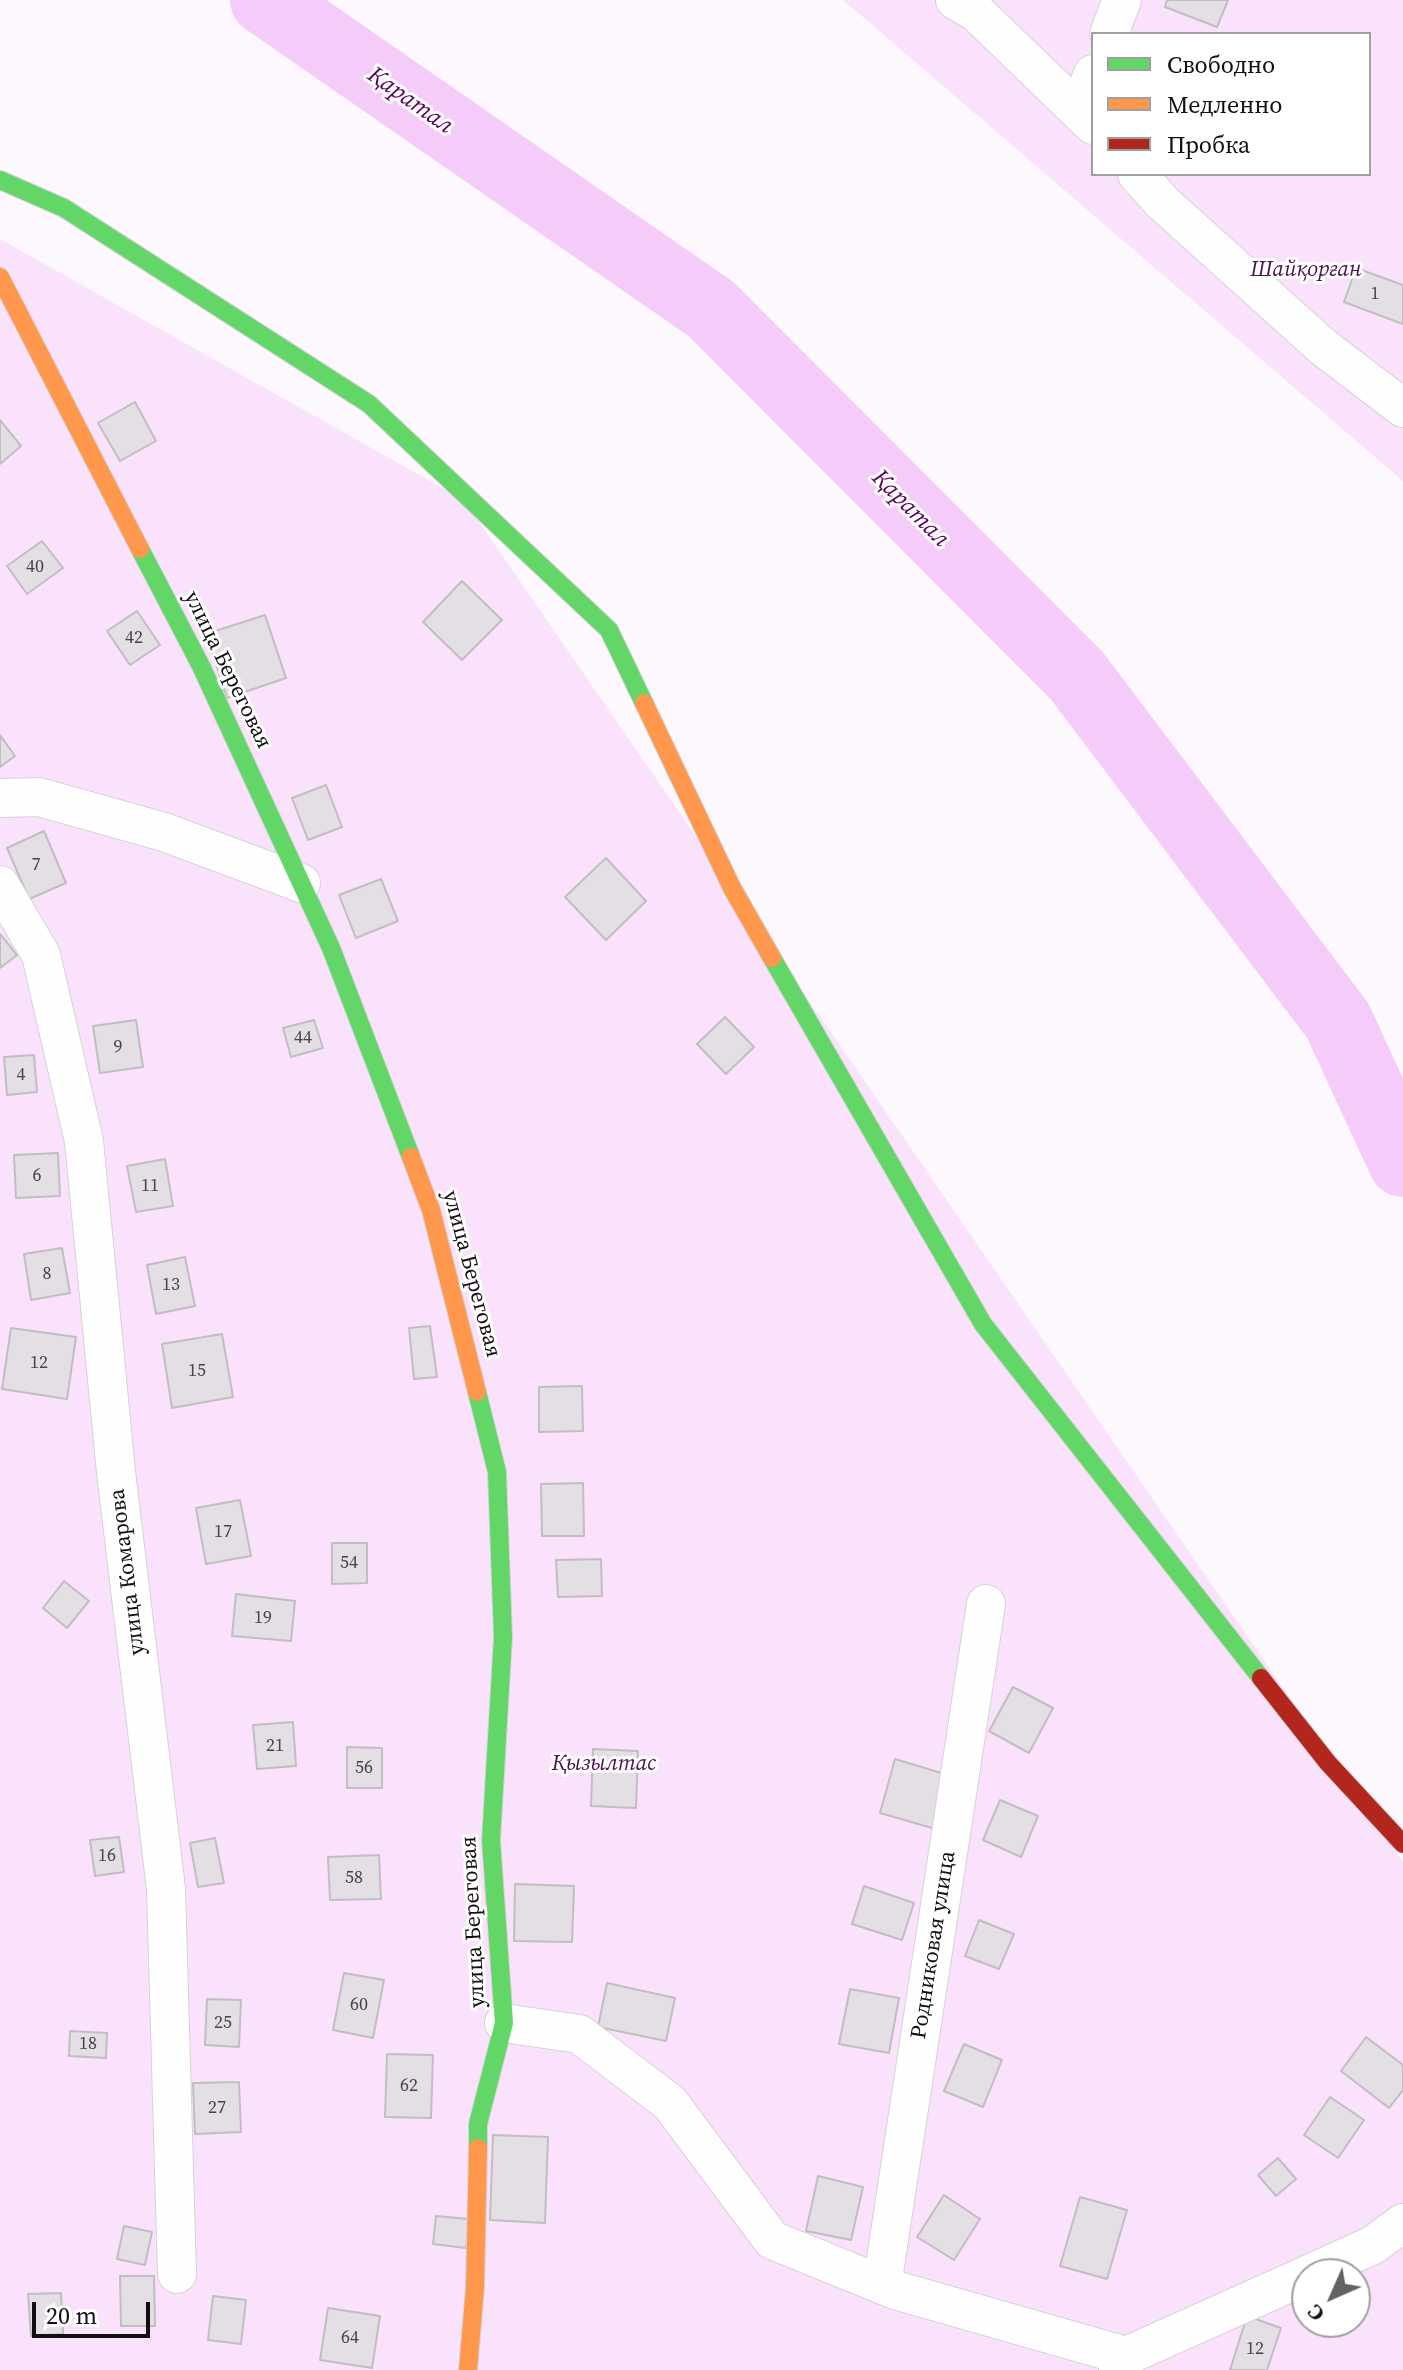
<!DOCTYPE html>
<html>
<head>
<meta charset="utf-8">
<style>
  body { margin:0 }
  #map { position:relative; width:1403px; height:2370px; overflow:hidden; background:#fdf8fd; font-family:"Source Serif 4",serif }
  canvas { display:block }
  .legend { position:absolute; left:1091px; top:32px; width:280px; height:144px; box-sizing:border-box; background:#fff; border:2px solid #a09fa0; margin:0; padding:10px 14px; list-style:none; font-size:24px; color:#120e12 }
  .legend li { display:flex; align-items:center; gap:16px; height:40px }
  .legend b { width:40px; border:2px solid #a09fa0 }
  .north { position:absolute; left:1291px; top:2258px; width:80px; height:80px; box-sizing:border-box; background:#fff; border:2px solid #a09fa0; border-radius:50%; rotate:225deg; font-size:22px; font-weight:700; line-height:32px; text-align:center; color:#120e12 }
  .north::after { content:''; display:block; margin:auto; width:28px; height:36px; background:#646064; clip-path:polygon(50% 0,100% 100%,50% 72%,0 100%) }
  .scale { position:absolute; left:32px; top:2302px; width:118px; height:36px; box-sizing:border-box; border:4px solid #120e12; border-top:0; padding-left:10px; font-size:24px; line-height:28px; white-space:nowrap; color:#120e12; -webkit-text-stroke:6px #fff; paint-order:stroke }
</style>
</head>
<body>
<div id="map">
<canvas width="1403" height="2370"></canvas>
<ul class="legend">
<li><b style="height:10px;background:#63d668"></b>Свободно</li>
<li><b style="height:10px;background:#ff974d"></b>Медленно</li>
<li><b style="height:10px;background:#b3261e"></b>Пробка</li>
</ul>
<div class="north">С</div>
<div class="scale">20 m</div>
</div>
<script>
const context = document.querySelector('canvas').getContext('2d');
context.lineJoin = 'round';
function fillPath(path, color) {
  context.fillStyle = color;
  context.fill(path, 'evenodd');
}
function shape(rows) {
  const path = new Path2D();
  for (const r of rows) {
    path.moveTo(r[0], r[1]);
    for (let i = 2; i < r.length; i += 2) path.lineTo(r[i], r[i + 1]);
  }
  return path;
}
function stroke(path, color, width, dash) {
  context.strokeStyle = color;
  context.lineWidth = width;
  context.lineCap = dash ? 'butt' : 'round';
  context.setLineDash(dash || []);
  context.stroke(path);
}
function drawText(font, color, halo, rows, align = 'center') {
  context.font = font + ' "Source Serif 4",serif';
  context.lineWidth = 6;
  context.setLineDash([]);
  context.textBaseline = 'middle';
  context.strokeStyle = halo;
  context.fillStyle = color;
  for (const [text, x, y, turn = 0] of rows) {
    context.save();
    context.translate(x, y);
    context.rotate((+turn || 0) * Math.PI / 180);
    context.textAlign = isNaN(turn) ? turn : align;
    if (halo) context.strokeText(text, 0, 0);
    context.fillText(text, 0, 0);
    context.restore();
  }
}
fillPath(shape([
  [843,0,1403,0,1403,481],
  [1093,34,1369,34,1369,174,1093,174],
  [0,239,464,500,1403,1862,1403,2370,0,2370],
  [1307,2274,1355,2274,1355,2322,1307,2322]
]), '#fbe2fc');
stroke(shape([
  [265,0,711,309,1077,676,1338,1021,1403,1162]
]), '#f5ccf9', 70);
const building = shape([
  [1167,0,1228,0,1217,27,1165,7,1167,0],
  [1356,268,1403,285,1403,324,1344,302,1356,268],
  [135,402,156,441,120,461,98,423,135,402],
  [0,420,21,446,0,464,0,420],
  [42,541,63,568,27,594,7,566,42,541],
  [462,581,502,620,462,660,423,622,462,581],
  [137,611,160,645,130,665,107,631,137,611],
  [265,615,286,678,227,698,206,634,265,615],
  [0,735,15,756,0,767,0,735],
  [326,785,342,827,308,840,292,798,326,785],
  [44,831,66,883,29,899,7,848,44,831],
  [606,858,646,901,606,940,565,897,606,858],
  [381,879,398,921,356,938,339,895,381,879],
  [0,934,17,955,0,968,0,934],
  [725,1017,754,1047,726,1074,697,1044,725,1017],
  [136,1020,143,1067,100,1073,93,1026,136,1020],
  [314,1020,323,1048,291,1057,283,1028,314,1020],
  [34,1055,37,1092,7,1095,4,1057,34,1055],
  [58,1153,60,1196,16,1198,14,1155,58,1153],
  [165,1159,173,1206,136,1212,127,1166,165,1159],
  [62,1248,70,1293,31,1300,24,1254,62,1248],
  [185,1257,195,1306,156,1314,147,1265,185,1257],
  [430,1326,437,1377,414,1379,409,1328,430,1326],
  [11,1328,76,1337,67,1399,2,1389,11,1328],
  [222,1334,233,1397,172,1408,162,1344,222,1334],
  [582,1386,583,1431,539,1432,539,1387,582,1386],
  [583,1483,584,1536,542,1536,541,1484,583,1483],
  [240,1500,251,1556,206,1564,196,1508,240,1500],
  [332,1543,367,1543,367,1583,332,1584,332,1543],
  [601,1559,602,1596,558,1597,556,1560,601,1559],
  [64,1581,89,1601,67,1628,43,1608,64,1581],
  [236,1594,295,1601,291,1641,232,1636,236,1594],
  [1013,1687,1053,1708,1029,1753,989,1731,1013,1687],
  [293,1722,296,1766,257,1769,253,1725,293,1722],
  [347,1747,382,1748,382,1788,347,1788,347,1747],
  [593,1749,638,1751,636,1808,591,1806,593,1749],
  [895,1759,948,1775,932,1828,880,1813,895,1759],
  [1000,1800,1038,1816,1021,1857,983,1840,1000,1800],
  [119,1837,124,1872,95,1876,90,1840,119,1837],
  [215,1838,224,1883,198,1887,190,1843,215,1838],
  [379,1855,381,1899,330,1900,328,1857,379,1855],
  [515,1884,574,1886,572,1942,514,1941,515,1884],
  [864,1886,914,1903,902,1940,852,1924,864,1886],
  [979,1920,1014,1934,999,1969,965,1956,979,1920],
  [344,1973,384,1980,373,2038,333,2030,344,1973],
  [607,1983,675,1998,666,2041,598,2027,607,1983],
  [850,1989,899,1998,889,2053,839,2044,850,1989],
  [207,1999,241,2000,239,2047,205,2045,207,1999],
  [70,2031,107,2033,106,2058,69,2056,70,2031],
  [1366,2037,1403,2065,1403,2090,1389,2108,1341,2071,1366,2037],
  [964,2044,1002,2060,983,2107,944,2091,964,2044],
  [387,2054,433,2055,431,2118,385,2117,387,2054],
  [239,2082,241,2132,195,2134,193,2083,239,2082],
  [1330,2097,1364,2120,1338,2158,1304,2135,1330,2097],
  [493,2135,548,2137,545,2223,490,2220,493,2135],
  [1278,2158,1296,2179,1276,2196,1258,2175,1278,2158],
  [818,2176,863,2187,851,2240,806,2231,818,2176],
  [944,2195,980,2219,954,2260,917,2237,944,2195],
  [1080,2197,1127,2210,1107,2279,1060,2266,1080,2197],
  [436,2216,469,2219,466,2248,433,2244,436,2216],
  [124,2226,152,2232,145,2265,117,2259,124,2226],
  [120,2276,154,2276,155,2326,121,2326,120,2276],
  [61,2293,63,2334,31,2336,28,2294,61,2293],
  [213,2296,246,2300,241,2344,208,2340,213,2296],
  [328,2308,380,2316,372,2368,320,2360,328,2308],
  [1247,2316,1281,2328,1267,2370,1230,2370,1247,2316]
]);
fillPath(building, '#e4dfe4');
stroke(building, '#c1bdc1', 2);
const street = shape([
  [955,0,977,13,1093,125],
  [1109,34,1122,0],
  [1079,110,1093,74],
  [1137,174,1163,203,1323,347,1403,408],
  [0,798,39,797,164,832,301,883],
  [0,885,41,955,84,1141,116,1472,166,1889,177,2274],
  [504,2023,579,2034,670,2103,772,2240,895,2290,1126,2356],
  [1309,2274,1373,2245,1403,2223],
  [882,2285,986,1604],
  [1118,2370,1126,2356,1307,2275]
]);
const fast = shape([
  [0,180,64,208,369,404,609,630,644,703],
  [140,549,201,666,331,948,411,1157],
  [772,958,983,1324,1261,1678],
  [477,1392,497,1472,503,1637,491,1840,504,2023,478,2124,478,2148]
]);
const slow = shape([
  [0,277,140,549],
  [644,703,732,888,772,958],
  [411,1157,431,1210,477,1392],
  [468,2370,475,2287,478,2148]
]);
const jam = shape([
  [1261,1678,1328,1763,1403,1844]
]);
stroke(street, '#d6d2d6', 40);
stroke(fast, '#d6d2d6', 20);
stroke(slow, '#d6d2d6', 20);
stroke(jam, '#d6d2d6', 20);
stroke(street, '#fffeff', 38);
stroke(fast, '#63d668', 18);
stroke(slow, '#ff974d', 18);
stroke(jam, '#b3261e', 18);
drawText('18px', '#484348', null, [
  ["1",1375,294],
  ["40",35,567],
  ["42",134,638],
  ["7",36,865],
  ["44",303,1038],
  ["9",118,1047],
  ["4",21,1075],
  ["6",37,1176],
  ["11",150,1186],
  ["8",47,1274],
  ["13",171,1285],
  ["12",39,1363],
  ["15",197,1371],
  ["17",223,1532],
  ["54",349,1563],
  ["19",263,1618],
  ["21",275,1746],
  ["56",364,1768],
  ["16",107,1856],
  ["58",354,1878],
  ["60",359,2005],
  ["25",223,2023],
  ["18",88,2044],
  ["62",409,2086],
  ["27",217,2108],
  ["64",350,2338],
  ["12",1255,2349]
]);
drawText('italic 22px', '#4e0f55', '#fff', [
  ["Шайқорған",1306,270],
  ["Қызылтас",604,1764]
]);
drawText('22px', '#120e12', '#fff', [
  ["улица Береговая",227,670,64],
  ["улица Береговая",471,1274,75],
  ["улица Комарова",128,1572,-97],
  ["улица Береговая",474,1922,-93],
  ["Родниковая улица",934,1945,-81]
]);
drawText('italic 24px', '#5b0064', '#fff', [
  ["Қаратал",410,101,35],
  ["Қаратал",910,509,45]
]);
</script>
</body>
</html>
